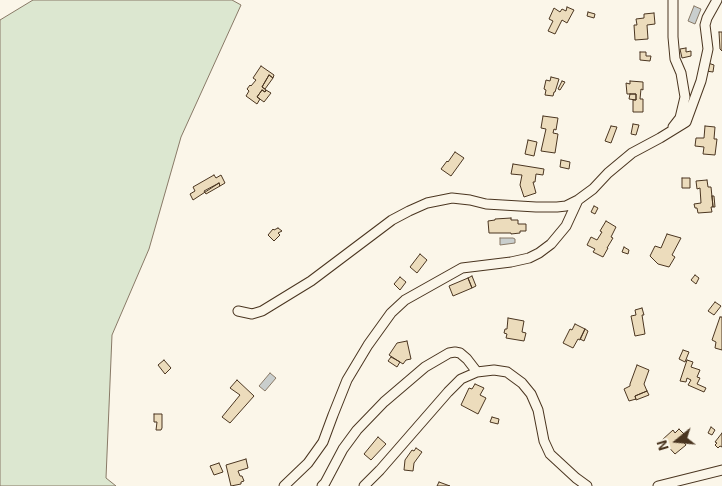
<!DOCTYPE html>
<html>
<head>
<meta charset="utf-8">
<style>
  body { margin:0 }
  #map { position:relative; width:722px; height:486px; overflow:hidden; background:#fbf6e9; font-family:"Exo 2",sans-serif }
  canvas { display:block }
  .north { position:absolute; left:652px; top:416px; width:50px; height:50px; -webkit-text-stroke:4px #fbf6e9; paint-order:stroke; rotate:253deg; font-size:14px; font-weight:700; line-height:20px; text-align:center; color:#4a3520 }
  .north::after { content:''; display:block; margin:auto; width:18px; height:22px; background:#4a3520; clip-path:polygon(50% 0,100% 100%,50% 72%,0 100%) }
</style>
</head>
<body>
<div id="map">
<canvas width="722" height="486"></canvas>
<div class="north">N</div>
</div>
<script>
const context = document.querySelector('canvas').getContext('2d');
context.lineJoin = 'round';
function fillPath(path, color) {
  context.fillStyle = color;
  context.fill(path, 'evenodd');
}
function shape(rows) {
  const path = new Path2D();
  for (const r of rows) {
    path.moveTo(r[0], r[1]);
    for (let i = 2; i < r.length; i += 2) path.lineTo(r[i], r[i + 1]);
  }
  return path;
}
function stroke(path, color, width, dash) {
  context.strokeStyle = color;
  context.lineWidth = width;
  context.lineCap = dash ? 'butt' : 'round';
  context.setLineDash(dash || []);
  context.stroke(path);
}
const green = shape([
  [33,0,232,0,241,5,181,137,149,249,112,335,106,478,116,486,0,486,0,20,33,0]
]);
fillPath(green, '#dce7d0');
stroke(green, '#887966', 1);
const water = shape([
  [694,6,701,9,695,24,688,21,694,6],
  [500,238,513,238,515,239,515,243,500,245,500,238],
  [270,373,276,378,265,391,259,386,270,373]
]);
fillPath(water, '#c9cecd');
stroke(water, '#887966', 1);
const building = shape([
  [567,7,574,10,567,23,562,20,555,34,548,31,553,21,549,19,554,8,560,12,562,9,566,11,567,7],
  [588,12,595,14,594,18,587,16,588,12],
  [654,13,655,24,647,25,648,39,635,40,634,25,637,25,636,19,644,18,644,14,654,13],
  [719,32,722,32,722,51,720,49,719,32],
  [686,48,686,52,691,51,691,56,682,58,680,49,686,48],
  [640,52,646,52,646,56,651,56,650,61,640,60,640,52],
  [708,63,714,65,713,72,706,71,708,63],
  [261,66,274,75,273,78,269,75,262,87,266,90,265,92,262,90,257,97,260,99,257,104,246,96,249,91,247,89,250,85,251,86,256,80,253,78,261,66],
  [269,75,273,78,265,89,262,87,269,75],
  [551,77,559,79,555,92,554,92,553,96,545,95,546,90,544,89,546,80,550,81,551,77],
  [562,81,565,82,560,90,558,89,562,81],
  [630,81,643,82,643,90,641,89,640,99,643,99,643,112,633,112,633,100,636,100,636,94,627,94,626,83,630,84,630,81],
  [262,90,265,92,266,90,271,93,264,102,257,97,262,90],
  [630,94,636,94,636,100,629,99,630,94],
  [543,116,558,118,556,130,554,129,553,133,558,134,555,153,541,151,546,129,541,128,543,116],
  [633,124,639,125,636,135,631,134,633,124],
  [611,126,617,127,611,143,605,141,611,126],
  [705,126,715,127,714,139,717,139,715,155,703,154,704,147,695,146,696,138,704,138,705,126],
  [528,140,537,142,534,156,525,154,528,140],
  [455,152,464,158,451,176,441,169,447,161,448,162,455,152],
  [561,160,570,162,569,169,560,167,561,160],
  [513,164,544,169,543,175,536,174,535,182,533,182,536,193,524,197,520,185,522,175,511,174,513,164],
  [214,175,216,178,221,175,225,183,220,186,219,183,193,200,190,194,195,191,193,187,214,175],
  [682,178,690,178,690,188,682,188,682,178],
  [707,180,708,187,711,187,713,207,711,207,712,212,698,213,697,208,695,208,694,204,701,203,700,188,697,189,696,181,707,180],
  [219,183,220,186,206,194,204,191,219,183],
  [712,196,714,196,715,207,713,207,712,196],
  [594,206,598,208,595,214,591,212,594,206],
  [511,218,511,220,518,220,518,224,526,224,526,231,520,231,520,233,511,234,511,233,489,233,488,221,495,220,495,219,511,218],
  [606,221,616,227,611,237,613,238,607,248,608,248,603,257,593,252,595,249,587,245,591,237,597,240,602,232,600,231,606,221],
  [278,228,282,231,278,233,280,235,274,241,268,235,273,229,274,230,278,228],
  [667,234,681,238,672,255,675,257,669,267,658,264,650,256,655,246,661,248,667,234],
  [624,247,629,250,628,254,622,252,624,247],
  [420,254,427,260,417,273,410,267,420,254],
  [695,275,699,278,696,284,691,280,695,275],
  [472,276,476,286,472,288,468,278,472,276],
  [400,277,406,282,400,290,394,284,400,277],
  [468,278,472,288,453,296,449,286,468,278],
  [715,302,721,306,714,315,708,311,715,302],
  [642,308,644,315,642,315,645,334,635,336,631,316,636,315,635,310,642,308],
  [720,317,722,317,722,350,715,348,716,342,712,340,720,317],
  [508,318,524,321,522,332,526,333,524,341,506,338,507,334,504,333,505,329,507,329,508,318],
  [575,324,585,329,580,340,578,339,573,348,563,343,570,329,572,330,575,324],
  [585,329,588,331,584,341,580,339,585,329],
  [407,341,411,359,406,360,403,364,389,355,397,343,407,341],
  [683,350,689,352,685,362,679,359,683,350],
  [391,357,400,362,397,367,388,361,391,357],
  [164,360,171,368,165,374,158,365,164,360],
  [687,360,693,362,691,367,700,370,697,377,700,378,697,384,706,388,704,392,688,385,691,380,687,378,686,382,680,381,687,360],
  [637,365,649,370,644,384,647,391,635,396,636,399,629,401,624,389,630,386,630,384,637,365],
  [237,380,254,396,230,423,222,417,240,395,230,388,237,380],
  [475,384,484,388,480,395,486,398,478,414,461,405,469,388,472,389,475,384],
  [647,391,649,395,636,400,635,396,647,391],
  [154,414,162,414,162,428,161,430,156,430,157,422,154,422,154,414],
  [492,417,499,419,498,424,490,422,492,417],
  [711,427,715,430,712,435,708,433,711,427],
  [679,429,685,435,681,439,686,445,675,454,662,440,673,430,675,433,679,429],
  [722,433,722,447,720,446,718,448,715,445,717,443,715,442,722,433],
  [378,437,386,444,371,460,364,454,378,437],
  [416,448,422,452,414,463,413,471,404,470,405,460,412,450,414,451,416,448],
  [246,459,248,468,238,471,240,476,242,476,244,481,241,482,241,484,231,486,226,465,246,459],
  [219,463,223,472,214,475,210,466,219,463],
  [439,482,450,486,437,486,439,482]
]);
fillPath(building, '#ecdcbc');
stroke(building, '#4a3520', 1);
const street = shape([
  [673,0,673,37,675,59,681,73,685,97,680,118,673,127],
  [238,311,252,314,262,311,311,281,392,220,409,211,427,203,452,198,470,200,486,204,536,207,557,207,566,206,578,200,593,189,608,173,632,153,660,138,686,122,701,81,708,49,705,25,707,18,717,0],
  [284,486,308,463,323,442,333,415,347,380,368,345,391,313,405,300,462,268,511,262,529,258,539,253,551,244,566,226,578,200],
  [322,486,325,483,343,449,357,430,384,402,425,367,449,353,455,352,460,353,467,359,477,372],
  [364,486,380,470,448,392,461,379,477,372,494,370,507,372,522,383,531,394,538,410,544,441,550,454,576,478,587,486],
  [658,486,722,470]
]);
stroke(street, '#4a3520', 11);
stroke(street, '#fbf6e9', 9);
</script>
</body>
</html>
